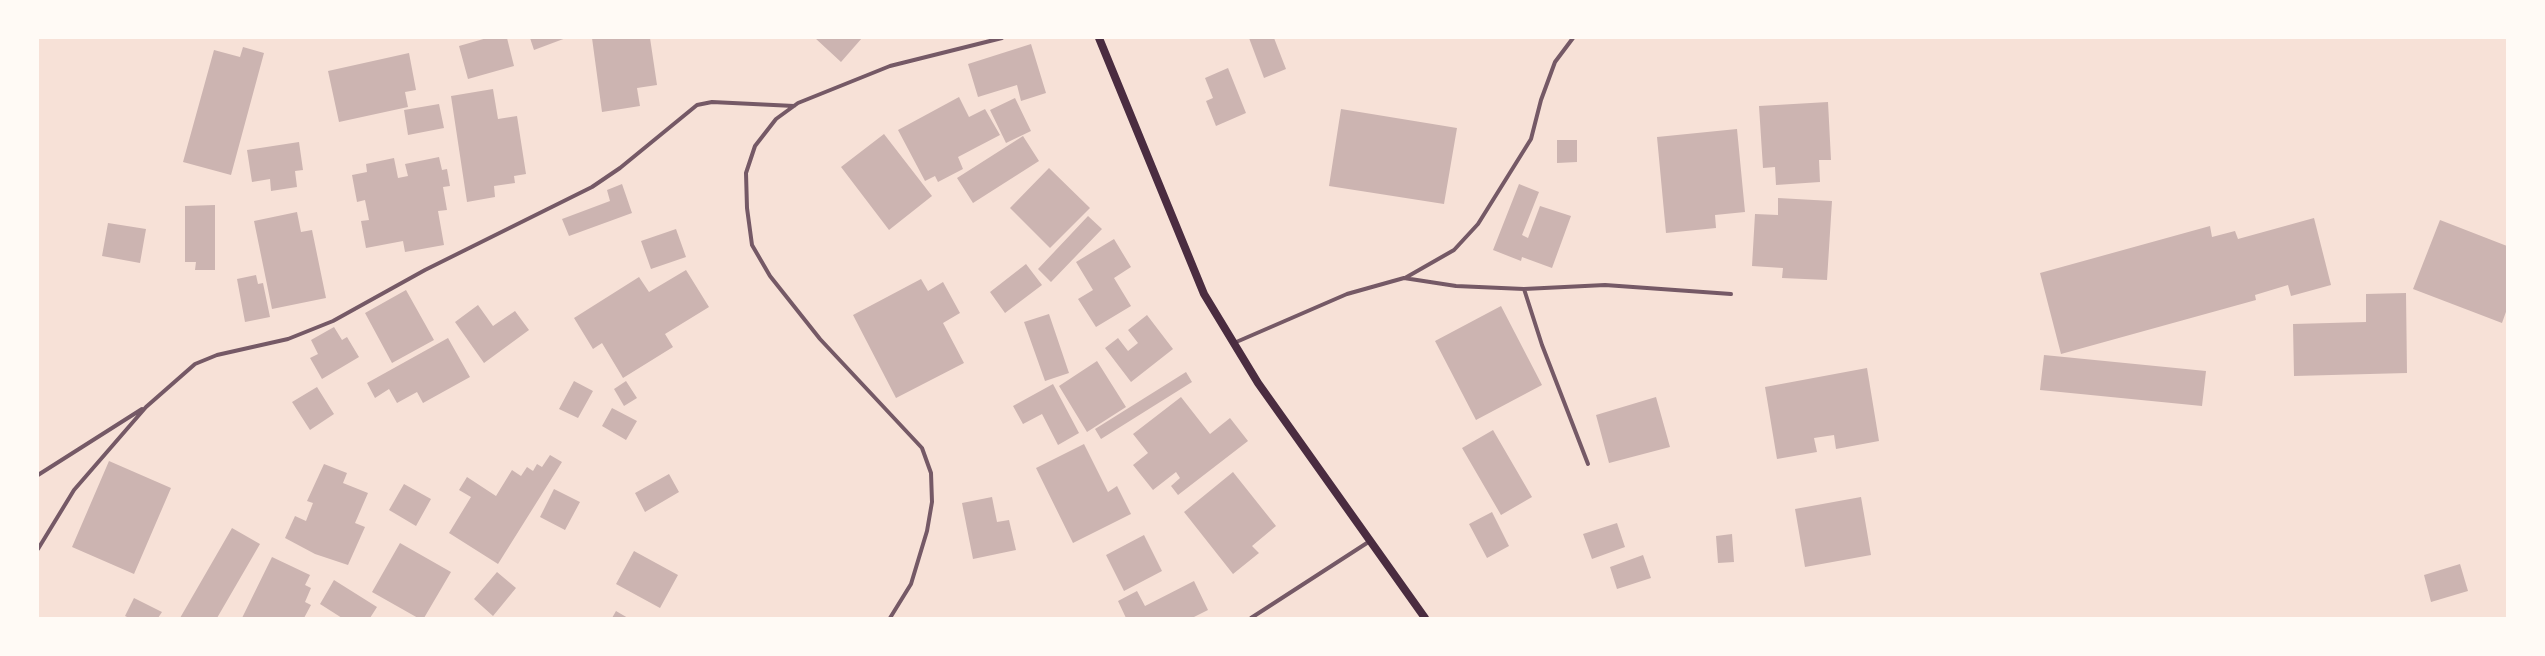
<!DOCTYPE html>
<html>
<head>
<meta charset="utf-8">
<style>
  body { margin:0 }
  #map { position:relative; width:2545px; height:656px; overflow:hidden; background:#f7e1d7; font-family:Signika,sans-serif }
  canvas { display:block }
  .frame { position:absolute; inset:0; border:39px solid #fffaf5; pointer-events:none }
</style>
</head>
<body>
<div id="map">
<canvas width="2545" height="656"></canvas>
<div class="frame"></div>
</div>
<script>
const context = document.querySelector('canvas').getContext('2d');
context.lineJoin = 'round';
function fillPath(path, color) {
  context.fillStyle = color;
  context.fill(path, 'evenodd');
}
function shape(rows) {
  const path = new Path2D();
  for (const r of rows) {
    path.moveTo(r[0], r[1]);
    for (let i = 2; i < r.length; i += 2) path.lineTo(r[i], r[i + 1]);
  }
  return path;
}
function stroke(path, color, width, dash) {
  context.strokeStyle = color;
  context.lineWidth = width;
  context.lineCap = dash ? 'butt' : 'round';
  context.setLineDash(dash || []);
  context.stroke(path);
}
fillPath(shape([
  [487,38,507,38,514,66,468,79,459,46],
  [530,38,566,38,534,50],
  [592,38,650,38,657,85,637,88,640,106,602,112],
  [815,38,862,38,841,62],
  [1249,38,1274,38,1286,69,1264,78],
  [1031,44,1046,93,1021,101,1017,85,978,97,968,64],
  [243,47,264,53,231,175,183,162,214,50,240,57],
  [409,53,416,90,405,92,408,107,339,122,328,71],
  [1228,68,1246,113,1216,126,1206,101,1213,98,1205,78],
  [493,89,498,119,517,116,526,174,514,176,515,183,494,186,495,197,467,202,451,96],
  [959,97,969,117,985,109,1000,135,958,157,963,169,938,182,935,176,925,181,898,130],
  [1015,98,1031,131,1006,143,990,110],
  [1828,102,1831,160,1819,160,1820,182,1776,185,1775,167,1763,168,1759,106],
  [439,104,444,128,408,135,404,110],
  [1341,109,1457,128,1444,204,1329,186],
  [1737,129,1745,212,1715,215,1716,228,1666,233,1657,137],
  [884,134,932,196,889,230,841,167],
  [1023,136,1039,161,973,203,957,178],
  [1557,140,1577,140,1577,162,1557,163],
  [299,142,303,170,295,171,297,187,271,191,270,179,252,182,247,150],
  [439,157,442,170,447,169,450,186,443,187,447,210,438,211,444,245,405,252,403,241,366,248,361,221,369,220,365,200,357,202,352,175,367,172,366,164,394,158,398,178,408,176,405,164],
  [1049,168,1090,208,1050,248,1010,208],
  [622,184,632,213,569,236,562,219,610,201,607,190],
  [1519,184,1539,192,1522,235,1528,238,1540,206,1571,216,1552,268,1522,257,1521,261,1493,250],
  [1778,198,1832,201,1827,280,1782,278,1783,268,1752,266,1755,214,1778,215],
  [215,205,215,270,195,270,196,262,185,262,185,206],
  [297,212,301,232,312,230,326,298,272,309,254,221],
  [1088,216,1102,229,1051,282,1038,269],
  [2314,218,2331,285,2291,296,2288,285,2255,295,2256,300,2061,354,2040,273,2210,226,2212,237,2235,231,2238,239],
  [2440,220,2507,246,2507,309,2502,323,2413,289],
  [108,223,146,229,140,263,102,256],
  [676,229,686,257,651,269,641,241],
  [1114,239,1131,267,1114,278,1131,306,1096,327,1078,299,1093,290,1076,262],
  [1026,264,1042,285,1005,313,990,292],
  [686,270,709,307,665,334,673,347,623,378,602,343,593,349,574,318,639,277,649,292],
  [256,275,258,284,263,283,270,317,245,322,237,279],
  [921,279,928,291,943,282,960,313,943,323,964,363,896,398,853,315],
  [406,290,434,340,392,363,365,313],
  [2406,293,2407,373,2294,376,2293,324,2366,322,2366,294],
  [478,305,493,326,515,311,529,330,484,363,455,322],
  [1501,306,1542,385,1476,420,1435,341],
  [1049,314,1069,373,1045,381,1024,322],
  [1147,315,1173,349,1131,382,1105,348,1118,338,1128,351,1138,343,1128,330],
  [334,327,342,340,347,337,359,357,322,379,310,358,318,354,311,340],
  [448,338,470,377,423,403,417,392,397,403,389,389,375,398,367,383],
  [2044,355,2206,371,2202,406,2040,390],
  [1097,361,1126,407,1087,432,1059,386],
  [1867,368,1879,441,1836,449,1834,435,1814,438,1817,452,1777,459,1765,387],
  [1186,372,1192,382,1101,439,1095,429],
  [574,381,593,391,578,418,559,409],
  [626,381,637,398,624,406,614,389],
  [1053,384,1079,433,1058,445,1042,414,1023,424,1013,406],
  [317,387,334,414,310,430,292,402],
  [1181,397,1210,434,1230,418,1248,441,1178,495,1171,486,1180,478,1176,472,1153,490,1133,465,1148,453,1133,434],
  [1656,397,1670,447,1609,463,1596,415],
  [612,408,637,421,626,440,602,426],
  [1493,430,1532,497,1501,515,1462,448],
  [1084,444,1108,492,1117,486,1131,514,1073,543,1036,468],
  [550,455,562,462,498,564,449,533,471,497,459,490,467,477,496,496,512,470,521,476,527,467,533,471,537,464,542,467],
  [109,461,171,488,134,574,72,547],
  [324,464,347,473,343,483,368,493,355,523,365,527,348,565,315,554,285,538,295,516,306,521,313,503,307,501],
  [1233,472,1276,526,1252,546,1259,553,1233,574,1184,512],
  [669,474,679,492,645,512,635,493],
  [404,484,431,499,416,526,389,510],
  [554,489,580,502,565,530,540,517],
  [992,497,997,522,1009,520,1016,550,973,559,962,503],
  [1861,497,1871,555,1805,567,1795,509],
  [1492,512,1509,546,1487,558,1469,524],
  [1617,523,1625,547,1592,559,1583,534],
  [232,528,260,544,217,618,180,618],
  [1732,534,1734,562,1718,563,1716,536],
  [1144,535,1162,571,1124,591,1106,555],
  [400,543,451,572,424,618,418,618,372,592],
  [634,551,678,575,660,608,616,584],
  [1643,555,1651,578,1617,589,1610,567],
  [272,557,310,575,305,585,311,588,305,602,311,605,304,618,242,618],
  [2460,564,2468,591,2431,602,2424,575],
  [497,572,516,588,493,616,474,599],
  [334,580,377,607,370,618,342,618,320,604],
  [1194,581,1208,610,1192,618,1126,618,1118,601,1137,591,1145,606],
  [134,598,162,612,158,618,129,618,125,616],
  [616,611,628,618,612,618]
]), '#ccb4b1');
stroke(shape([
  [1405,278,1454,250,1478,224,1531,139,1541,100,1555,62,1573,38],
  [1524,289,1542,345,1588,464],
  [1234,343,1347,294,1404,278,1456,286,1524,289,1605,285,1731,294],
  [38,475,142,409],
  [38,549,74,490,146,407,195,364,217,355,288,339,333,321,425,270,592,187,620,168,697,105,712,102,794,106],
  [890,618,911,584,927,531,932,502,931,473,922,448,820,339,770,276,752,245,747,208,746,173,755,146,776,119,798,103,890,66,1002,38],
  [1251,618,1370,541]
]), '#755966', 4);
stroke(shape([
  [1099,38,1204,294,1258,383,1425,618]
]), '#4a2c40', 8);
</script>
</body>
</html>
